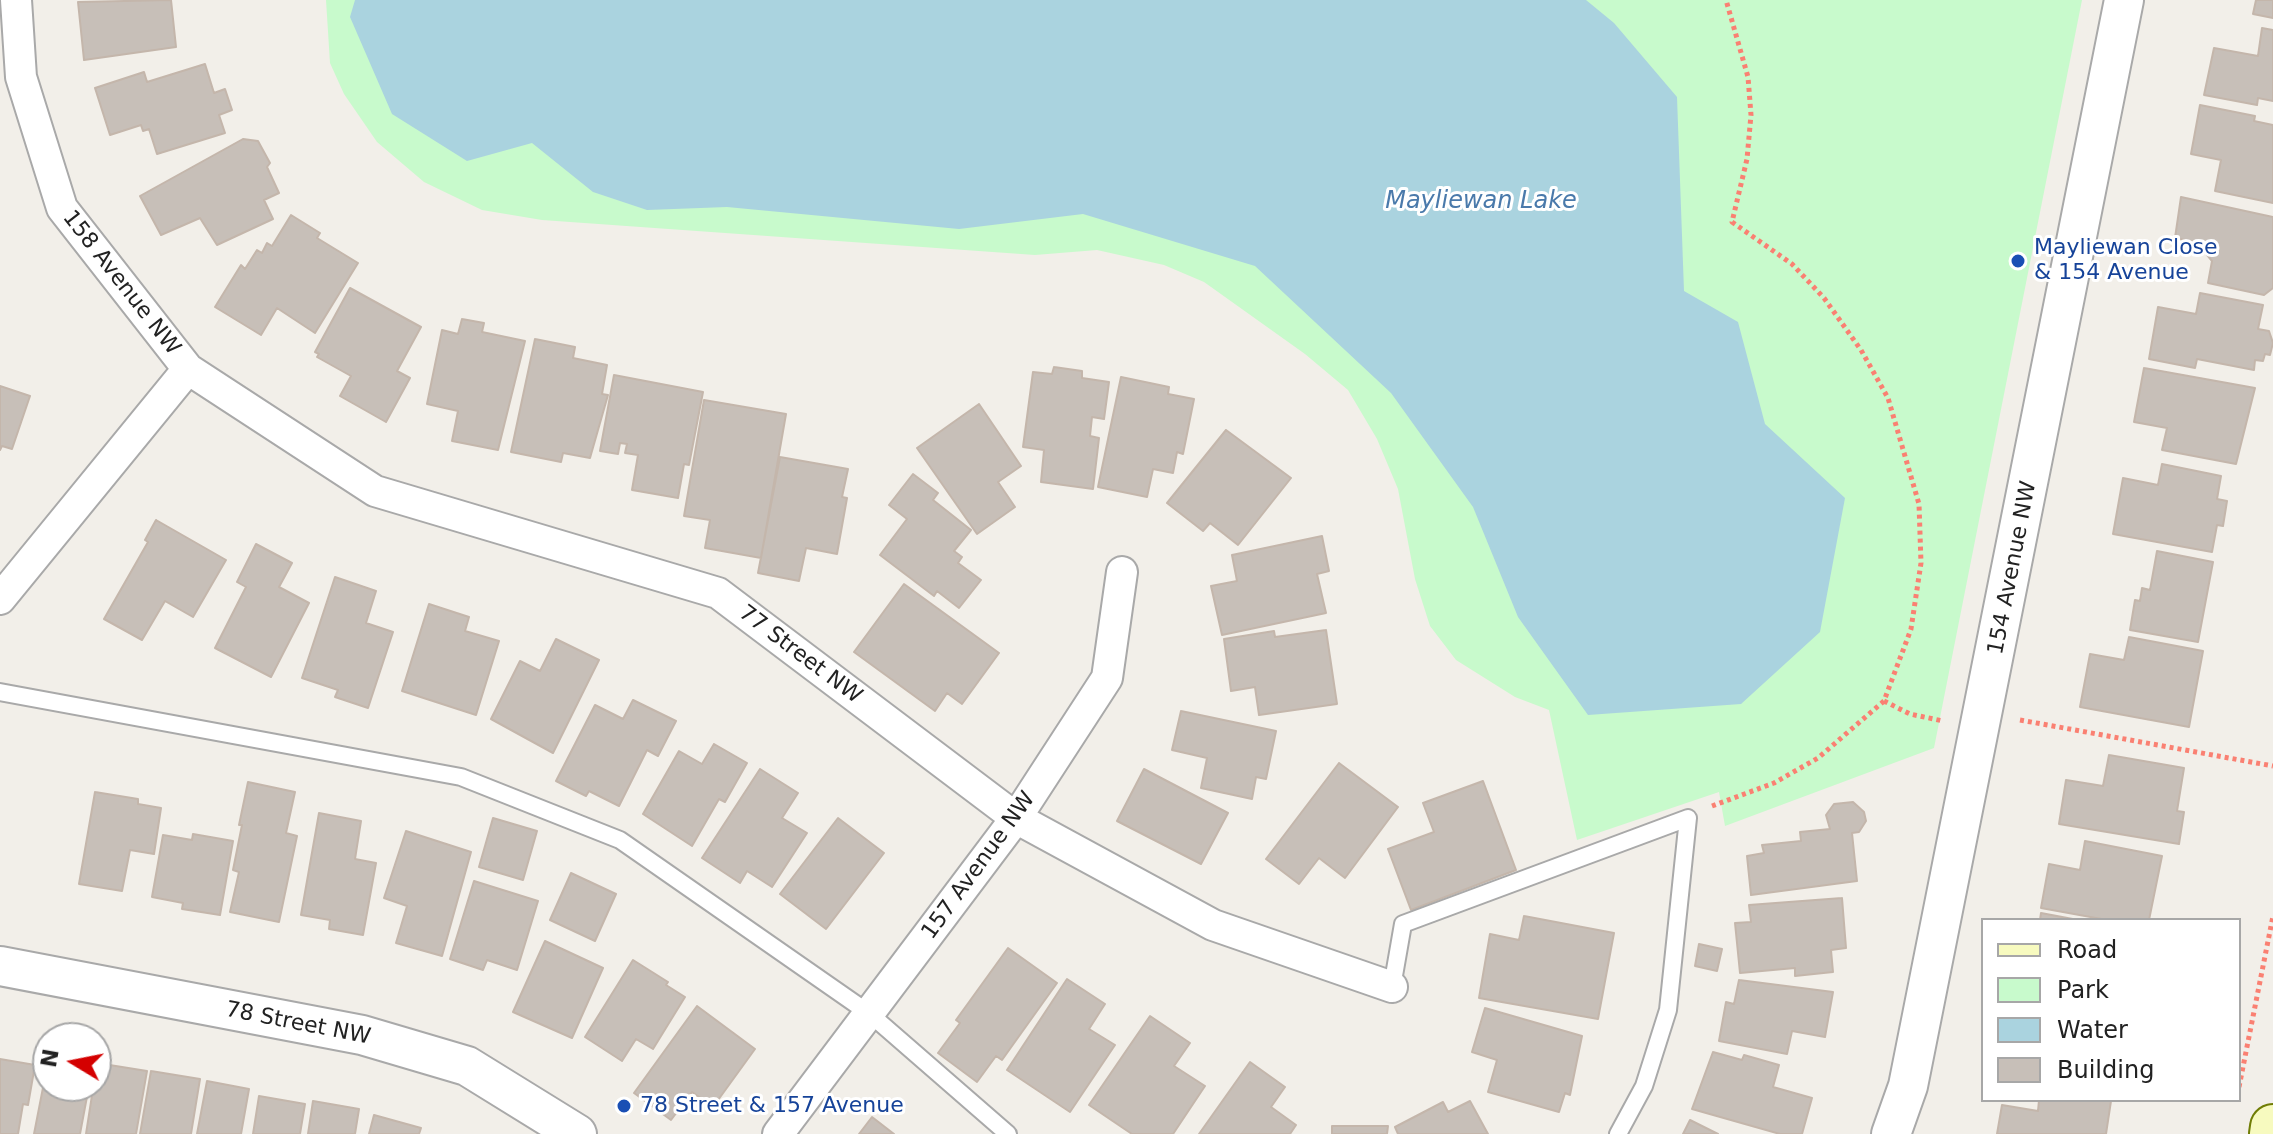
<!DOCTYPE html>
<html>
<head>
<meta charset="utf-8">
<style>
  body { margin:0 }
  #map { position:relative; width:2273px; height:1134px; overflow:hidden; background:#f2efe9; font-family:"DejaVu Sans",sans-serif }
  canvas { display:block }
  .legend { position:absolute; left:1981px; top:918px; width:260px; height:184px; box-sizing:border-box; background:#fff; border:2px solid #a7a7a7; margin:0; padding:10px 14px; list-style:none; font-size:24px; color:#222 }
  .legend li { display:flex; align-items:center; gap:16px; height:40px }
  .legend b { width:40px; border:2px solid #a7a7a7 }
  .north { position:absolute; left:32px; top:1022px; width:80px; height:80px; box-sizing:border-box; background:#fff; border:2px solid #a7a7a7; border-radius:50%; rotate:280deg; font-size:22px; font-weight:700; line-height:32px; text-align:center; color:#222 }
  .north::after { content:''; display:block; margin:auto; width:28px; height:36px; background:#d40000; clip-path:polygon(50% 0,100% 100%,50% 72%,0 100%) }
</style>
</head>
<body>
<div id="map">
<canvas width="2273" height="1134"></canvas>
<ul class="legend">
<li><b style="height:10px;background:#f7fabf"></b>Road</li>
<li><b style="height:22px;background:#c8facc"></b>Park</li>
<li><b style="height:22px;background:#aad3df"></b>Water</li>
<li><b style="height:22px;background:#c7bfb8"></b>Building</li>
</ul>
<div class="north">N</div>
</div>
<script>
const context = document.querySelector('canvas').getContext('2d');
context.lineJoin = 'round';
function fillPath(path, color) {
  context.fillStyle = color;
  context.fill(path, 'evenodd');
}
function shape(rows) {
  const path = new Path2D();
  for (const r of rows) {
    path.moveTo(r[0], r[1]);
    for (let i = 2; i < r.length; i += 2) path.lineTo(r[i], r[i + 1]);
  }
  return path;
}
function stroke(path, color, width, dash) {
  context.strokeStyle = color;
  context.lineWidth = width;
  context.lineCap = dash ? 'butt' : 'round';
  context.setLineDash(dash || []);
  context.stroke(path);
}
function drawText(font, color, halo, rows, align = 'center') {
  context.font = font + ' "DejaVu Sans",sans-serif';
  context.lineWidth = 6;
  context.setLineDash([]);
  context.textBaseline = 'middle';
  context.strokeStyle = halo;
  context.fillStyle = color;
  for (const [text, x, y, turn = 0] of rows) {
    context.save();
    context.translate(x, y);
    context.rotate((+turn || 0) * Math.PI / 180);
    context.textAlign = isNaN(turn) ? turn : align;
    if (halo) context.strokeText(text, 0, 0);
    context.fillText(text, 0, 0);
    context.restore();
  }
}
fillPath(shape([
  [326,0,2082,0,1934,748,1725,826,1719,792,1577,840,1549,710,1515,697,1456,660,1430,626,1415,579,1398,489,1377,439,1348,390,1305,354,1204,282,1164,265,1097,250,1035,255,542,220,482,210,424,182,377,142,344,94,330,63]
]), '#c8facc');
fillPath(shape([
  [355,0,1586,0,1614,23,1677,97,1684,291,1738,322,1765,424,1845,498,1820,632,1741,704,1588,715,1518,617,1473,507,1391,393,1255,266,1083,214,959,229,727,207,647,210,593,192,532,143,467,161,392,114,350,17]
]), '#aad3df');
const building = shape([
  [171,0,176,47,84,60,78,2,171,0],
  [2256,0,2273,0,2273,18,2253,14,2256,0],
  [2262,28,2273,30,2273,101,2258,98,2257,105,2204,95,2214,48,2258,56,2262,28],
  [205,64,214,93,225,89,232,110,219,115,225,133,157,154,149,129,143,131,141,125,110,135,95,88,144,72,147,82,205,64],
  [2200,105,2255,116,2254,121,2273,125,2273,203,2215,191,2221,160,2191,154,2200,105],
  [243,139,258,141,270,163,267,167,279,193,264,200,273,219,217,245,200,218,161,235,140,196,243,139],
  [2181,197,2273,217,2273,288,2264,295,2208,283,2212,261,2203,250,2204,244,2175,238,2181,197],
  [291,215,320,233,317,238,358,263,315,333,277,308,261,335,215,307,241,265,245,269,257,250,262,253,267,243,272,246,291,215],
  [350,288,421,327,397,371,410,378,386,422,340,396,351,376,317,357,319,354,315,352,350,288],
  [2200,293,2263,305,2258,329,2269,331,2273,343,2270,355,2265,354,2263,361,2255,360,2254,370,2197,359,2195,368,2149,359,2158,307,2196,314,2200,293],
  [462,319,484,323,482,332,525,341,498,450,452,441,458,411,427,404,442,330,458,334,462,319],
  [535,339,575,347,573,358,607,365,602,394,608,395,590,458,563,453,561,462,511,452,535,339],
  [1054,367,1082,371,1082,378,1109,382,1104,419,1092,417,1090,436,1099,438,1093,489,1041,482,1044,450,1023,447,1033,372,1052,374,1054,367],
  [2144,368,2255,388,2236,464,2162,450,2167,428,2134,422,2144,368],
  [614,375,703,392,689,465,684,464,678,498,632,490,638,455,625,453,627,444,620,443,618,454,600,451,614,375],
  [1121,377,1169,387,1168,394,1194,399,1183,454,1177,452,1173,473,1153,469,1147,497,1098,487,1121,377],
  [0,386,30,396,12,449,2,446,0,450,0,386],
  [704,400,786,414,761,558,705,548,710,520,684,516,704,400],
  [979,404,1021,466,998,482,1015,507,977,534,917,448,979,404],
  [1226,430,1291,478,1238,545,1210,523,1203,531,1167,503,1226,430],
  [780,457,848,469,842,497,847,498,837,554,806,548,799,581,758,573,780,457],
  [2162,464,2221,476,2217,499,2227,501,2223,526,2217,525,2212,552,2113,534,2123,478,2158,485,2162,464],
  [913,474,938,493,933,500,971,530,954,551,962,557,958,563,981,580,959,608,937,591,934,596,880,555,907,519,889,505,913,474],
  [156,520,226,560,193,617,165,601,142,640,104,619,148,542,145,540,156,520],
  [1322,536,1329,571,1317,574,1326,613,1222,635,1211,586,1237,581,1232,555,1322,536],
  [256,544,292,563,279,587,309,603,271,677,215,648,246,587,237,582,256,544],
  [2157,551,2213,562,2198,642,2130,630,2135,600,2140,601,2142,588,2150,590,2157,551],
  [335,577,376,591,366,623,393,632,368,708,335,697,338,690,302,678,335,577],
  [904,584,999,653,962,704,947,693,935,711,854,652,904,584],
  [429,604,469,617,465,631,499,641,476,715,402,691,429,604],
  [1326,630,1337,704,1259,715,1255,687,1231,691,1224,639,1274,631,1275,637,1326,630],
  [2129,637,2203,651,2189,727,2080,707,2090,654,2124,660,2129,637],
  [556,639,599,660,553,753,491,719,520,661,540,671,556,639],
  [633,700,676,721,658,756,647,750,619,806,589,791,586,796,556,781,595,705,623,719,633,700],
  [1181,711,1276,731,1266,779,1256,777,1252,799,1201,788,1207,758,1172,750,1181,711],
  [714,744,747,763,725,802,719,799,692,846,643,814,679,751,702,764,714,744],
  [2109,755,2184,768,2177,811,2184,812,2179,844,2059,824,2066,780,2103,786,2109,755],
  [1339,763,1398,807,1345,878,1319,858,1299,884,1266,859,1339,763],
  [760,769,798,793,782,818,807,833,772,887,747,871,740,883,702,858,760,769],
  [1144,769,1228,813,1201,864,1117,821,1144,769],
  [1483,781,1516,870,1411,910,1388,849,1434,832,1423,803,1483,781],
  [248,782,295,792,286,833,297,836,279,922,230,912,239,872,233,870,242,825,239,825,248,782],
  [95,792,138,799,138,804,161,808,154,854,130,850,122,891,79,884,95,792],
  [1853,802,1864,812,1866,821,1859,832,1852,833,1857,881,1751,895,1747,856,1764,853,1762,845,1801,841,1800,832,1830,829,1826,815,1834,804,1853,802],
  [319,813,361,821,355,859,376,863,363,935,329,929,330,920,301,915,319,813],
  [493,818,537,831,523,880,479,867,493,818],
  [838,818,884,853,826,929,780,894,838,818],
  [406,831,471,852,442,956,396,943,407,906,384,898,406,831],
  [193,834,233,841,220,915,182,909,183,903,152,897,163,835,192,840,193,834],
  [2085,841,2162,856,2149,920,2107,920,2041,908,2049,864,2080,870,2085,841],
  [571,873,616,894,595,941,550,920,571,873],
  [474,881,538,901,517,970,487,960,483,970,450,959,474,881],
  [1842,898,1846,948,1831,950,1833,972,1795,976,1795,968,1740,973,1735,923,1751,922,1749,905,1842,898],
  [2041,913,2078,920,2040,920,2041,913],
  [1524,916,1614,933,1598,1019,1479,998,1490,934,1519,940,1524,916],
  [545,941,603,968,572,1038,513,1012,545,941],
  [1699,944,1722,949,1717,971,1695,966,1699,944],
  [1008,948,1057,983,1002,1060,996,1056,977,1082,938,1053,960,1023,956,1020,1008,948],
  [633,960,668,982,666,985,685,997,653,1049,636,1039,622,1061,585,1037,633,960],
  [1067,979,1105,1004,1089,1029,1115,1045,1070,1112,1007,1070,1067,979],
  [1739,980,1833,992,1825,1037,1792,1031,1787,1054,1719,1041,1726,1002,1734,1004,1739,980],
  [697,1006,755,1049,713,1107,692,1092,671,1120,634,1093,697,1006],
  [1485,1008,1582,1036,1570,1095,1565,1093,1559,1112,1488,1092,1497,1060,1472,1052,1485,1008],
  [1150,1016,1190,1043,1174,1066,1205,1086,1173,1134,1132,1134,1089,1105,1150,1016],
  [1713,1052,1742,1060,1744,1055,1779,1065,1773,1087,1812,1098,1802,1134,1780,1134,1692,1109,1713,1052],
  [0,1059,35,1065,28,1105,23,1104,18,1134,0,1134,0,1059],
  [48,1062,48,1086,89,1086,80,1134,34,1134,48,1062],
  [1250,1062,1285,1087,1271,1107,1296,1125,1290,1134,1199,1134,1250,1062],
  [97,1063,147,1071,136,1134,86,1134,97,1063],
  [151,1071,200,1079,191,1134,140,1134,151,1071],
  [207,1081,249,1089,241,1134,197,1134,207,1081],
  [259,1096,305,1104,300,1134,253,1134,259,1096],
  [2039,1100,2111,1101,2106,1134,1997,1134,2002,1105,2038,1111,2039,1100],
  [313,1101,359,1109,355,1134,308,1134,313,1101],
  [1470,1101,1488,1134,1398,1134,1395,1127,1443,1102,1448,1112,1470,1101],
  [374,1115,421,1128,419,1134,369,1134,374,1115],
  [872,1117,894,1134,859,1134,872,1117],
  [1690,1120,1718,1134,1683,1134,1690,1120],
  [1332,1126,1388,1126,1387,1134,1332,1134,1332,1126]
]);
fillPath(building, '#c7bfb8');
stroke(building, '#c4b6ab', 2);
const service = shape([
  [0,692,461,777,620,840,870,1014,1008,1134],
  [1392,987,1403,924,1688,818,1668,1010,1644,1086,1618,1134]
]);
const minor = shape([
  [16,0,21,77,62,208,188,369,375,491,718,593,1016,818,1213,925,1392,987],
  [0,599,188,369],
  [778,1134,1016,818,1107,678,1122,572]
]);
const tertiary = shape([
  [0,966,362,1035,467,1066,577,1134],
  [1891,1134,1908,1086,2124,0]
]);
const secondary = shape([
  [2272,1134,2273,1127]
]);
stroke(service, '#a9a9a9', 20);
stroke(minor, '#a9a9a9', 34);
stroke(tertiary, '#a9a9a9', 42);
stroke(secondary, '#707d05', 48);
stroke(shape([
  [1884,701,1910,714,1943,721],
  [2020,720,2273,766],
  [1712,806,1774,783,1818,758,1884,701,1911,629,1921,563,1919,504,1888,398,1861,350,1824,298,1792,264,1732,222,1747,159,1751,115,1748,77,1726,0],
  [2239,1087,2273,916]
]), '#fa8072', 5, [4, 4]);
stroke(service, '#fff', 16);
stroke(minor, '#fff', 30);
stroke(tertiary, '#fff', 38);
stroke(secondary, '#f7fabf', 44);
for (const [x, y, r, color] of [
  [2018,261,8,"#1a4fb4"],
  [624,1106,8,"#1a4fb4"]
]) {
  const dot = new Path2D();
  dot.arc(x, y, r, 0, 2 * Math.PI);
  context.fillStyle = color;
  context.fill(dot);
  stroke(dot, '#fff', 3);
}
drawText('22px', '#164399', '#fff', [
  ["Mayliewan Close",2034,248],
  ["& 154 Avenue",2034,273],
  ["78 Street & 157 Avenue",640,1106]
], 'left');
drawText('22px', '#222', '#fff', [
  ["158 Avenue NW",121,283,52],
  ["154 Avenue NW",2013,568,-79],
  ["77 Street NW",800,655,37],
  ["157 Avenue NW",979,866,-54],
  ["78 Street NW",298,1024,11]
]);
drawText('italic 24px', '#4a7aab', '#fff', [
  ["Mayliewan Lake",1481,202]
]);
</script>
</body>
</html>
